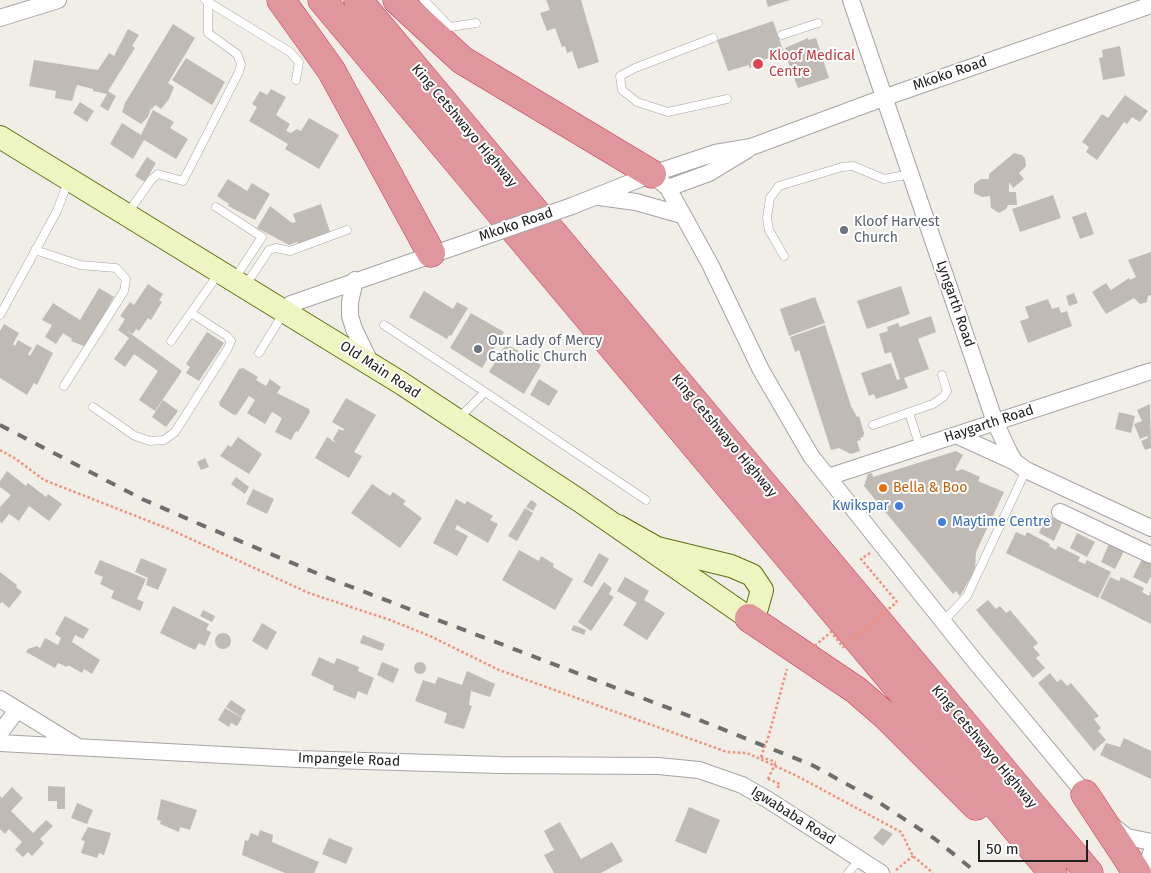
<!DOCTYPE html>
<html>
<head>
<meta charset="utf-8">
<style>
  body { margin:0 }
  #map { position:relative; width:1151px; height:873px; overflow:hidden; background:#f0eee7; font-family:"Fira Sans",sans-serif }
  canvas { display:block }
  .scale { position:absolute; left:978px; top:840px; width:110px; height:22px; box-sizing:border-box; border:2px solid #202020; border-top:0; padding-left:6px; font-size:15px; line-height:18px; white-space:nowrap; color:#202020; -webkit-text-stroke:4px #fff; paint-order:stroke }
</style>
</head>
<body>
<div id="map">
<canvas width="1151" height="873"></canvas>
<div class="scale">50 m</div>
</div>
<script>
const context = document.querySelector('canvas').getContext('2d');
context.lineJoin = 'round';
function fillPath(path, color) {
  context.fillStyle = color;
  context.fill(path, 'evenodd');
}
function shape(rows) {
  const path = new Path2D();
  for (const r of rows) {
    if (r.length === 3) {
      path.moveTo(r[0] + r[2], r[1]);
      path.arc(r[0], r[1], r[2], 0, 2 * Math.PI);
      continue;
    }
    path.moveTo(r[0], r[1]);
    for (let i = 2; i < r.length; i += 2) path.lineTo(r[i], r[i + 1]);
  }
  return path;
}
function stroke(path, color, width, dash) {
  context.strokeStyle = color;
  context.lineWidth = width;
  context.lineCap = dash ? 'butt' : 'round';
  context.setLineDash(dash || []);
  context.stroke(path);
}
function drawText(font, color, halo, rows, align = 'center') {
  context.font = font + ' "Fira Sans",sans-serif';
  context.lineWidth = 4;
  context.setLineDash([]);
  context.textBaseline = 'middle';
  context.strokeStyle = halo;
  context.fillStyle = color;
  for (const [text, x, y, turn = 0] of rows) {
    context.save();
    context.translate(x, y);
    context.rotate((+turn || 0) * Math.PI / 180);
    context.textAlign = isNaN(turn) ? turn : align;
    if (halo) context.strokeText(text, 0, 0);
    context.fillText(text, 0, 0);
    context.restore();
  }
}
fillPath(shape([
  [546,0,581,0,599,62,578,69,572,51,567,53,565,46,562,47,555,28,547,31,540,13,550,10],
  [766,0,790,0,768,7],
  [773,21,784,53,763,60,764,63,749,68,749,65,728,71,717,40],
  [173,24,195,38,168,83,174,87,169,99,161,109,155,105,152,109,151,108,148,117,141,124,122,112,125,103],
  [128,29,139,35,132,46,135,48,108,91,116,96,108,111,100,106,107,94,93,91,93,89,77,85,72,101,55,98,56,91,29,86,34,60,98,70,109,53,114,56],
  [808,38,808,40,816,38,829,78,798,88,787,59,788,59,785,48],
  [1120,46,1125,76,1103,80,1099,58,1103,57,1102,50],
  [186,58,225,82,212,105,172,80],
  [271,89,286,97,276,115,290,124,286,131,291,133,297,129,301,131,309,118,339,135,319,169,285,149,288,144,249,121,257,107,252,104,260,91,267,95],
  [1125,95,1148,111,1140,122,1132,117,1127,124,1124,122,1097,160,1086,152,1089,147,1082,142,1102,114,1108,118],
  [80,102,94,111,87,122,73,113],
  [153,110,174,122,170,128,188,139,176,159,144,140,133,159,110,144,122,123,141,135],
  [1014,153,1022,155,1025,158,1026,166,1019,173,1024,179,1013,188,1009,182,1009,192,1016,192,1017,205,1008,205,1006,209,999,213,991,208,990,196,982,197,974,193,974,184,981,179,989,179,989,174],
  [147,157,156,163,145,182,135,176],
  [228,179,247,191,252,183,270,194,255,220,228,206,229,204,217,196],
  [1053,195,1061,218,1020,232,1012,209],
  [321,204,330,232,310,239,310,241,298,245,297,242,289,245,257,228,270,206,292,223,296,222,293,214],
  [1086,212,1094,234,1080,239,1072,217],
  [1151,252,1151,295,1148,296,1147,302,1140,304,1134,298,1106,314,1092,292,1106,283,1111,290,1129,278,1130,280,1136,277,1128,260],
  [148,284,163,294,159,300,162,302,151,320,148,318,139,331,136,329,133,334,127,331,182,371,155,411,139,400,158,371,134,354,125,367,114,359,129,338,118,330,125,319,120,316,130,302,134,305],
  [901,286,910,314,867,329,857,301],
  [99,288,114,297,86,347,71,341,72,339,63,333,56,344,45,337,52,325,42,320,53,303,80,320],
  [424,291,453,309,457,302,468,308,451,336,449,335,447,339,409,317],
  [1074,293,1078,303,1069,306,1066,296],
  [815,297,825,323,789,336,780,309],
  [1048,299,1052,309,1059,307,1061,313,1067,311,1072,326,1028,343,1020,321,1029,318,1025,307],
  [471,313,504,332,482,368,450,348],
  [931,316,936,332,918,339,929,369,904,378,908,388,876,399,874,394,869,396,861,373,891,363,897,380,900,379,891,352,885,354,879,334,888,331,887,327,898,323,900,327],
  [4,324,19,333,13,344,15,346,18,340,32,348,28,354,30,356,37,344,53,353,37,385,34,383,27,395,0,378,0,331],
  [825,325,851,406,857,417,859,416,864,433,863,437,860,438,861,440,857,441,860,451,851,454,839,448,831,450,799,350,795,352,790,337],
  [207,332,224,343,199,381,186,373,190,367,186,364],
  [506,344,522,353,523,351,531,355,529,357,541,365,524,394,489,372],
  [243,368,258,377,256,380,266,386,270,379,281,387,277,393,309,409,310,412,298,432,296,431,291,440,275,432,282,418,272,412,265,424,247,413,255,400,249,396,237,414,234,415,220,406,219,403,239,369],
  [539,379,558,391,549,406,530,395],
  [346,398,376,415,354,452,362,456,349,478,315,458,327,437,336,443,333,439,339,429,343,431,344,429,332,422],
  [163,400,178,411,166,427,152,417],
  [1150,404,1151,448,1145,450,1141,441,1148,438,1147,436,1140,439,1134,424,1142,421,1137,410],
  [1119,412,1135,416,1131,433,1115,429],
  [238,437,262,454,249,474,220,456,228,445,231,447],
  [956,451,963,455,955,470,958,471,962,469,980,477,978,481,1004,492,976,552,975,570,960,596,956,591,953,594,864,486,868,474,872,473,873,477],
  [205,458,209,467,201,470,197,462],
  [7,471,26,486,28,483,46,497,48,494,62,504,49,521,29,506,19,521,9,514,2,523,0,522,0,507,11,495,0,487,0,481],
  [236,477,249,487,245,494,231,484],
  [372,484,390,496,393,492,406,501,403,504,422,518,400,548,351,513],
  [253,489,274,499,267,514,246,504],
  [456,499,465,504,467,501,493,516,490,520,498,524,488,543,457,525,455,529,468,536,457,556,433,543],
  [531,500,537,504,533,511,526,507],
  [525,508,533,513,517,541,508,536],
  [1047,515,1062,523,1054,541,1039,533],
  [1016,532,1025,536,1027,532,1050,544,1049,546,1056,550,1058,546,1080,557,1078,561,1085,564,1087,560,1111,572,1098,598,1006,553],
  [1077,533,1095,542,1087,557,1070,548],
  [1109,544,1124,551,1115,569,1101,562],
  [519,550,539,561,541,556,554,564,553,567,573,579,555,610,502,580],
  [599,553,609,559,592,587,583,582],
  [141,558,167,569,158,590,146,585,148,578,135,572],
  [1142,559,1151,564,1151,576,1147,584,1133,577],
  [100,560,146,579,137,599,144,602,140,611,111,598,114,591,100,584,103,577,94,573],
  [0,572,17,585,16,587,22,592,9,608,2,602,0,604],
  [625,577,649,591,644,600,665,613,647,640,623,625,637,603,617,591],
  [1110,577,1119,581,1121,577,1144,588,1142,592,1149,596,1151,591,1151,624,1100,598],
  [604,582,612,588,609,594,614,597,591,631,578,622],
  [988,600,996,609,1000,606,1006,613,1010,610,1038,643,1033,647,1040,655,1036,658,1045,668,1033,678,976,610],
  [173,606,209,624,206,630,211,632,205,646,199,643,195,650,160,633],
  [203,610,215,616,212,622,200,616],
  [65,616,89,629,83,639,75,635,72,642,100,660,92,674,84,669,82,673,68,665,67,667,58,663,55,668,26,652,28,649,37,646,40,648,45,638,58,645,61,638,55,634],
  [262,623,277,632,267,650,252,641],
  [574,625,586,630,584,635,571,630],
  [223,641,8],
  [363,635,385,644,382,651,360,643],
  [319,657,334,664,337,658,359,667,358,671,374,678,367,695,358,691,355,699,333,690,334,686,311,675],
  [382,662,399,669,393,683,377,675],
  [420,668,6],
  [467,671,495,684,490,697,471,691,469,705,472,706,464,729,444,723,447,713,415,701,423,680,435,684,438,677,462,685],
  [1050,673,1057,682,1061,679,1067,686,1071,683,1099,716,1094,719,1101,728,1098,731,1106,740,1094,751,1038,683],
  [231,700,246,710,241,717,226,707],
  [225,708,242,718,237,726,231,723,229,727,218,720],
  [1124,738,1151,751,1151,779,1100,755,1106,743,1120,747],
  [48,786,65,787,65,809,57,809,57,801,48,801],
  [12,787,23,798,11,811,33,833,46,820,53,826,40,839,44,843,32,856,28,852,23,857,15,850,22,842,9,829,5,834,0,829,0,796,2,798],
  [161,799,197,810,190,830,180,827,179,832,160,824,161,821,157,820],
  [77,803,93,810,87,824,71,818],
  [689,807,720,820,706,854,675,841],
  [560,822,581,859,612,842,623,861,601,873,554,873,544,855,554,850,544,831],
  [88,827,111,833,104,855,99,853,97,858,81,853,85,841,81,840],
  [882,828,893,834,883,846,873,838],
  [260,830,273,835,272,842,319,862,314,873,285,873,242,855,245,840,248,841,251,833,258,836],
  [329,838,353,848,346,864,322,854]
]), '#c0bab4');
const lane = shape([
  [205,0,290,52,299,62,296,80],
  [424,0,450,27,476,23],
  [782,35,818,23],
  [713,38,635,68,620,76,622,90,637,102,668,112,727,99],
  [216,207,262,237,235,278],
  [128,213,151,180,158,174,183,181,239,72,241,64,237,54,208,33,208,1],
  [35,250,80,265,116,268,126,279,124,291,64,386],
  [784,256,769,230,767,218,770,198,779,186,842,167,853,166,884,179,911,174],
  [245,286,269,250,276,248,290,251,347,230],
  [0,315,57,211,68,182],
  [384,325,485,392],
  [171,341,219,273],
  [259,353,283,314],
  [93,407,135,436,150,441,164,440,175,432,227,350,231,341,227,336,191,313],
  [909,413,920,447],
  [458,419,485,392,646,500],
  [873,425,933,404,943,397,947,391,942,375],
  [943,622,967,596,1026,470],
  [848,873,861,858]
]);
const street = shape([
  [851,0,995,422,1009,452,1015,462,1026,470,1151,528],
  [0,18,58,0],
  [652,174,668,188,710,264,761,370,811,456,973,659,1090,800],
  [668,188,709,173,747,150],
  [599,197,636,202,682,215],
  [572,206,652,174,715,153,751,147,883,98,1151,5],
  [355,280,350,302,350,316,354,329,371,364],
  [285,311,291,304,480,238],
  [956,435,1015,462],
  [828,477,1151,371],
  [1060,512,1151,555],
  [0,699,75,745],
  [0,733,17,710],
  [0,743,298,759,499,765,658,766,699,770,742,785,770,801,881,873],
  [1113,826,1127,837,1151,842],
  [1149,873,1148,863,1151,853]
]);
const secondary = shape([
  [0,137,401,383,580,501,749,618,757,608,762,590,752,575,731,566,657,548,618,526]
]);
const highway = shape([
  [281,0,331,70,431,253],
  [322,0,1053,873],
  [358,0,1089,873],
  [397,0,462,60,652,174],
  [749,618,856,690,886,716,976,806],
  [1085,794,1137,873]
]);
stroke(lane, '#a4a4a4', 9);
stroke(street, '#a4a4a4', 18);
stroke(secondary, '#5c700e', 24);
stroke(highway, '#cd355b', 29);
stroke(shape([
  [0,450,16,459,44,480,169,529,309,593,390,620,430,636,499,670,727,752,747,753,797,776,901,832,913,856,933,873],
  [870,553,861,559,897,602],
  [768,738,787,669],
  [761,757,776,762],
  [768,779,780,784,777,789],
  [896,870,913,856]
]), '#ee907a', 2.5, [2.5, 2.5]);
stroke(lane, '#fff', 8);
stroke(street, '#fff', 16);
stroke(secondary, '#edf5c0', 22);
stroke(highway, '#e0969d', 28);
stroke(shape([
  [0,425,142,499,197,523,328,578,692,717,812,765,872,798,935,839,977,873]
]), '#6e6e6e', 4, [10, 10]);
const streetBridge = shape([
  [480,238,572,206]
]);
stroke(streetBridge, '#a4a4a4', 18, []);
stroke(shape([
  [811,649,831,632,843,647,897,602],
  [761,757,768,738],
  [768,779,776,762]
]), '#ee907a', 2.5, [2.5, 2.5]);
stroke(streetBridge, '#fff', 16);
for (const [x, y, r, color] of [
  [758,64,6,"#e0444e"],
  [844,230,5,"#6b7280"],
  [478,349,5,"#6b7280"],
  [883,488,5,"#e8710a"],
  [899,506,5,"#3f7fe0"],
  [942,522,5,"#3f7fe0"]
]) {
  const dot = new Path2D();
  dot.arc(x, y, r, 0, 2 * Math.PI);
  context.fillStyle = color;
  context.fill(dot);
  stroke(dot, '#fff', 2);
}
drawText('14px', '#be3a42', '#fff', [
  ["Kloof Medical",769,56],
  ["Centre",769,72]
], 'left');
drawText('14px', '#202020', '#fff', [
  ["Mkoko Road",950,74,-19],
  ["King Cetshwayo Highway",464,126,50],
  ["Mkoko Road",516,225,-19],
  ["Lyngarth Road",955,304,71],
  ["Old Main Road",380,370,33],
  ["Haygarth Road",989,424,-18],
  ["King Cetshwayo Highway",724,436,50],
  ["King Cetshwayo Highway",984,747,50],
  ["Impangele Road",349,760,2],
  ["Igwababa Road",793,816,32]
]);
drawText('14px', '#5b616d', '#fff', [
  ["Kloof Harvest",854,222],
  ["Church",854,238],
  ["Our Lady of Mercy",488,341],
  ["Catholic Church",488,357]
], 'left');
drawText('14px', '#c56008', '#fff', [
  ["Bella & Boo",893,488]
], 'left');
drawText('14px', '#366cbe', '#fff', [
  ["Kwikspar",889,506],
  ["Maytime Centre",952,522,"left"]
], 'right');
</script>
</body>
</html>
